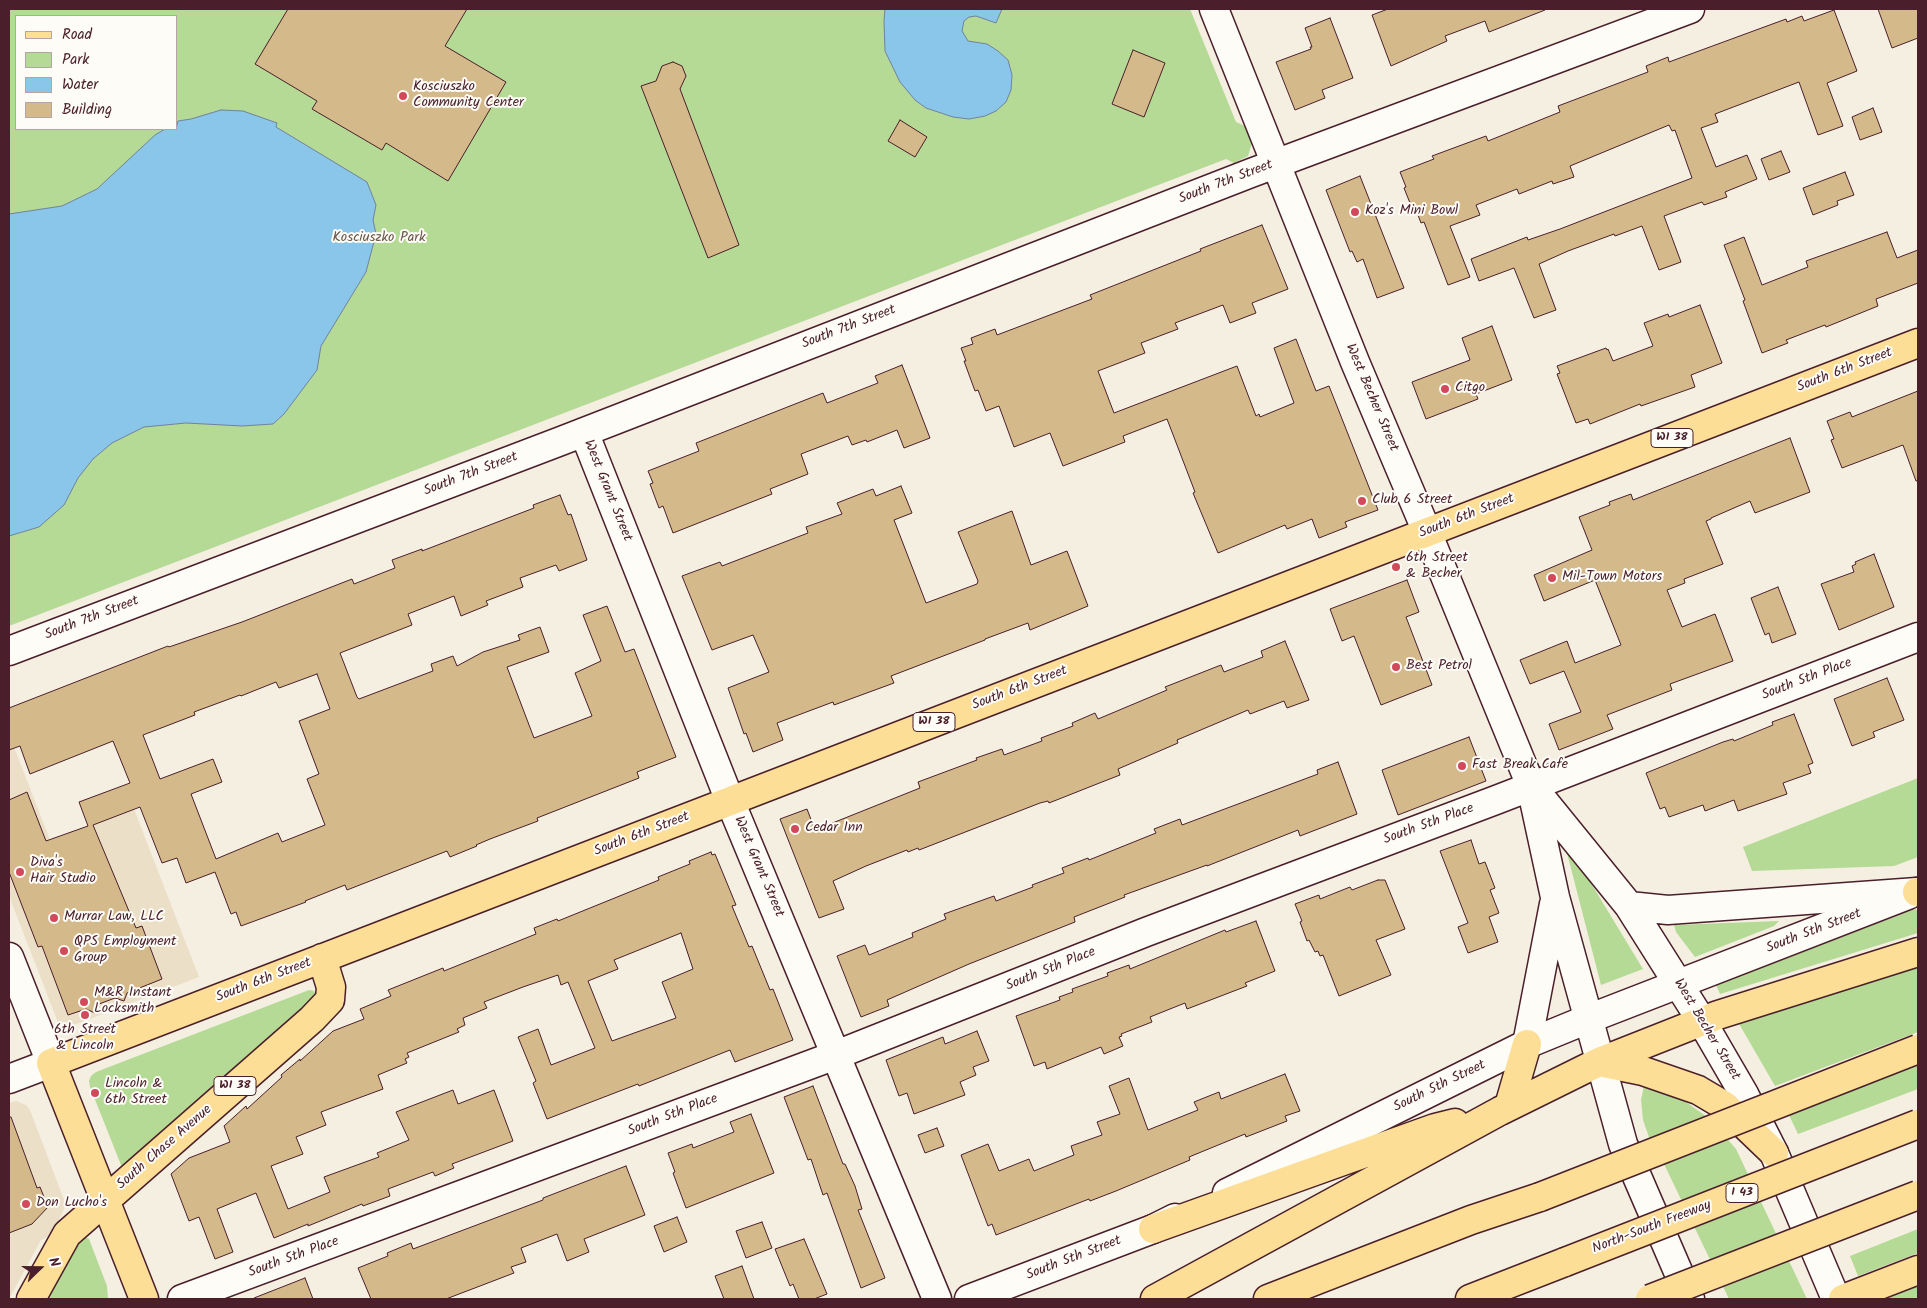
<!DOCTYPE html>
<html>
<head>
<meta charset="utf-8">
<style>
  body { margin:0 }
  #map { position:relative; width:1927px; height:1308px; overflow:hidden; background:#f5efe1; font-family:Kalam,sans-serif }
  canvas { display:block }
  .frame { position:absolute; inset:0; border:10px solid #4a1f2b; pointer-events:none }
  .legend { position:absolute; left:15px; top:15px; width:162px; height:115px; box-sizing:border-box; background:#fdfcf7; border:1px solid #b5a4a5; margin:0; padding:6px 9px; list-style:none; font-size:15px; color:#4a1f2b }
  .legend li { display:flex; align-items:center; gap:10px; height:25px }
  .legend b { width:25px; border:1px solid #b5a4a5 }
  .north { position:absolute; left:15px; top:1243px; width:50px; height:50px; -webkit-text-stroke:4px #fdfcf7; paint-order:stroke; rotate:68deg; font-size:14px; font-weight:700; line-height:20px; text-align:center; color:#4a1f2b }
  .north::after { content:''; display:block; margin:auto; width:18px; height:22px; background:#4a1f2b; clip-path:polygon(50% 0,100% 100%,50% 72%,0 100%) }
</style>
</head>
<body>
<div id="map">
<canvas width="1927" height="1308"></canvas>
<div class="frame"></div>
<ul class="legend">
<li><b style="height:6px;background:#fdde96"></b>Road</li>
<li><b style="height:14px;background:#b4da95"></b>Park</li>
<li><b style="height:14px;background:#8ac5ea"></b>Water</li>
<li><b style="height:14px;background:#d4ba8a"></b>Building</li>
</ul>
<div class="north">N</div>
</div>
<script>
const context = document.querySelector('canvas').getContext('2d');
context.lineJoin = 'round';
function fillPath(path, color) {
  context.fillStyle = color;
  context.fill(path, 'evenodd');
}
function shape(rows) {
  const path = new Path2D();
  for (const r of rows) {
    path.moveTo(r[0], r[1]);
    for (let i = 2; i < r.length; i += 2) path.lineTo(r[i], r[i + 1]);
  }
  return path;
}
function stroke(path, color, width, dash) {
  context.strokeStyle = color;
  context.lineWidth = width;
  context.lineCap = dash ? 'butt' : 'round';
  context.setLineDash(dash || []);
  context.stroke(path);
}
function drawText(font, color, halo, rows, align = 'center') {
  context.font = font + ' Kalam,sans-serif';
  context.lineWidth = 4;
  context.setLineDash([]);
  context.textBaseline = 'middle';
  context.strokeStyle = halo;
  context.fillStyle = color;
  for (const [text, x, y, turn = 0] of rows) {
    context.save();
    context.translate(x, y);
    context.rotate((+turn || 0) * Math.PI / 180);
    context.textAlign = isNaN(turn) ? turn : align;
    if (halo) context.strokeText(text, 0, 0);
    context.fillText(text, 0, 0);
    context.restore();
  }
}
fillPath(shape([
  [9,734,50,840,134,809,199,977,61,1030,9,896],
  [16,1101,26,1105,30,1110,64,1200,65,1207,52,1235,41,1240,9,1299,9,1103]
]), '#ebdfc7');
fillPath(shape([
  [9,9,1190,9,1236,122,1245,126,1252,143,1248,156,1234,163,1226,159,9,626],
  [16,16,176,16,176,129,16,129],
  [1918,778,1918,857,1894,866,1752,871,1743,847],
  [1569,847,1643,969,1601,985,1566,849],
  [1918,909,1918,933,1720,994,1716,985,1912,910],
  [1779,921,1774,926,1695,957,1676,932,1674,925],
  [1918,967,1918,1032,1775,1086,1738,1022],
  [309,990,314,991,316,995,314,999,123,1168,121,1165,90,1087,89,1081,91,1076,96,1072],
  [1918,1062,1918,1089,1798,1134,1788,1113],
  [1644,1086,1669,1094,1686,1102,1710,1119,1736,1149,1807,1299,1729,1299,1664,1164,1650,1140,1643,1120,1641,1100],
  [1918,1229,1918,1253,1858,1276,1850,1256],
  [82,1235,89,1239,107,1286,108,1299,44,1299],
  [1918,1283,1918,1299,1877,1299]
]), '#b4da95');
const water = shape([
  [885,9,1002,9,996,23,976,16,969,17,964,21,962,31,968,41,987,44,998,51,1008,60,1012,75,1011,90,1006,102,996,111,985,116,969,119,953,117,926,108,915,100,900,82,885,51,884,21,885,9],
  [221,110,243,111,277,123,276,127,367,182,376,205,373,220,376,234,366,272,321,346,317,370,284,414,273,424,242,426,186,423,144,427,112,443,93,459,78,478,64,505,39,527,9,536,9,214,62,206,97,189,155,135,165,129,176,129,178,121,191,119,221,110]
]);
fillPath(water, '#8ac5ea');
stroke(water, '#70839e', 1);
const building = shape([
  [288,9,467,9,445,46,506,82,448,181,386,143,382,150,312,109,317,101,255,64,288,9],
  [1388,9,1544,9,1545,10,1489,32,1485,21,1445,36,1447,41,1391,66,1372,15,1388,9],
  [1878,9,1918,9,1918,38,1892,48,1878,9],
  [1834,10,1857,71,1827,83,1843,126,1818,135,1799,82,1715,114,1718,122,1701,128,1716,167,1747,155,1757,179,1725,192,1727,197,1704,205,1702,202,1664,216,1681,262,1659,270,1642,226,1615,236,1614,234,1568,251,1539,264,1556,310,1534,318,1514,268,1479,281,1471,259,1527,237,1528,240,1560,229,1692,178,1675,130,1672,131,1669,125,1570,166,1574,177,1553,184,1552,181,1519,194,1517,189,1476,205,1480,215,1450,226,1470,277,1448,285,1424,222,1421,223,1415,207,1412,208,1404,188,1406,187,1400,172,1434,159,1432,156,1486,136,1488,141,1560,112,1558,106,1648,72,1646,66,1668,57,1669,62,1786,19,1787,22,1802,16,1804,21,1834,10],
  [1330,18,1353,78,1322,90,1325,98,1295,110,1276,62,1311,49,1310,47,1312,47,1305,28,1330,18],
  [1133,50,1165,63,1144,117,1112,104,1133,50],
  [673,62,682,66,686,76,680,89,739,245,708,258,641,86,656,81,662,66,673,62],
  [1873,108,1882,132,1860,140,1852,117,1873,108],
  [900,120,927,137,915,157,888,141,900,120],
  [1781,151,1790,172,1769,180,1761,159,1781,151],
  [1845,172,1854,195,1837,201,1838,205,1813,215,1803,188,1845,172],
  [1360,176,1404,288,1377,298,1363,259,1357,262,1352,251,1350,252,1326,190,1360,176],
  [1262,225,1288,289,1252,303,1256,313,1230,323,1223,305,1175,323,1178,329,1141,343,1145,353,1098,371,1114,413,1237,366,1256,416,1259,414,1260,417,1294,403,1274,348,1296,339,1316,391,1329,386,1378,510,1345,522,1347,527,1319,538,1312,519,1287,529,1285,525,1218,553,1193,493,1195,492,1167,419,1123,436,1125,442,1063,466,1050,433,1014,447,999,406,986,411,978,390,975,391,964,361,966,361,961,348,973,344,971,338,995,329,997,335,1092,299,1090,295,1201,251,1200,249,1262,225],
  [1887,232,1897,258,1918,250,1918,283,1876,299,1878,306,1826,327,1825,325,1786,340,1788,343,1762,353,1743,301,1745,300,1724,245,1744,237,1762,285,1808,267,1806,261,1887,232],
  [1700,305,1722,363,1691,375,1695,387,1641,406,1640,404,1590,424,1588,419,1576,423,1557,374,1560,373,1557,366,1606,348,1607,350,1608,349,1613,361,1653,346,1644,323,1668,314,1669,317,1700,305],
  [1492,326,1512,380,1476,394,1478,399,1426,419,1412,382,1470,360,1462,338,1492,326],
  [902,365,930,438,904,448,897,430,867,442,866,440,852,445,848,436,801,454,808,474,770,489,772,494,673,533,663,506,659,508,650,484,653,483,648,471,699,451,696,443,823,393,827,403,878,383,875,376,902,365],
  [1918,391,1918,481,1916,481,1903,445,1842,468,1831,440,1834,439,1827,421,1850,412,1852,417,1918,391],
  [1790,438,1810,492,1755,513,1750,501,1711,518,1711,519,1706,521,1723,564,1684,579,1685,583,1667,590,1682,627,1715,614,1733,661,1670,684,1672,690,1607,715,1613,729,1559,750,1549,724,1581,712,1564,671,1530,684,1520,660,1567,641,1575,663,1621,645,1595,580,1544,601,1534,575,1592,550,1579,517,1610,505,1609,502,1631,494,1633,500,1790,438],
  [901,486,912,513,894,520,926,603,977,584,978,581,958,532,1012,511,1031,565,1067,551,1088,606,1030,630,1028,623,985,639,985,640,891,676,894,683,834,705,833,702,777,723,783,740,753,752,746,733,744,734,728,688,769,672,753,635,712,650,682,576,720,562,722,566,808,533,806,527,842,514,837,503,873,489,876,496,901,486],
  [560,495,568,515,571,514,587,560,559,571,556,565,520,578,523,587,486,601,488,605,461,616,454,596,408,614,412,625,340,653,357,697,359,699,433,671,431,664,453,656,457,666,483,652,520,640,518,635,540,627,549,652,507,667,534,738,592,716,575,673,601,661,583,615,607,606,625,652,634,649,676,757,637,772,639,778,537,818,538,821,490,839,476,845,477,846,450,857,447,851,347,890,345,885,305,901,306,902,241,926,236,912,231,914,215,872,186,883,177,858,162,863,140,807,93,825,136,928,142,926,162,979,127,993,124,1001,115,998,99,1004,95,1013,86,1009,68,1015,42,946,38,947,9,872,9,800,27,792,46,841,88,826,79,802,130,783,113,741,30,774,20,746,9,750,9,708,168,646,169,647,242,622,352,579,354,584,395,568,392,560,422,549,422,551,534,508,533,505,560,495],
  [317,674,330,709,299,721,319,774,307,779,325,825,282,842,278,833,216,859,191,794,222,782,213,759,160,779,143,735,195,715,194,712,240,695,241,696,276,682,279,688,317,674],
  [1874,554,1894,607,1839,630,1821,584,1854,572,1852,566,1856,564,1855,562,1874,554],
  [1407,580,1419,612,1406,617,1432,685,1381,705,1354,636,1342,641,1330,609,1407,580],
  [1778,587,1796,634,1772,643,1769,633,1765,635,1751,598,1778,587],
  [1285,641,1309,700,1287,708,1284,701,1250,714,1248,710,1177,740,1178,743,1118,769,1120,775,1102,782,1049,803,1048,801,1040,803,919,850,918,848,908,852,907,850,866,866,833,881,844,909,819,918,780,819,807,809,815,830,920,788,918,782,977,760,976,758,1002,749,1004,755,1042,741,1041,738,1073,726,1072,723,1095,713,1098,719,1167,690,1165,687,1221,665,1224,672,1263,657,1261,651,1285,641],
  [1887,678,1904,720,1873,732,1875,737,1852,746,1834,699,1887,678],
  [1794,714,1813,763,1808,765,1811,773,1783,783,1787,794,1738,811,1734,800,1705,811,1703,805,1669,817,1665,807,1660,809,1646,773,1723,742,1733,739,1734,741,1773,725,1772,722,1794,714],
  [1469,737,1486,781,1398,815,1382,770,1469,737],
  [1338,762,1357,814,1300,836,1298,830,1207,866,1207,865,1124,895,1125,897,1074,917,1075,922,969,964,887,1000,889,1006,861,1017,837,956,865,945,869,955,913,937,912,933,946,919,944,914,994,896,996,901,1033,887,1032,885,1064,873,1062,868,1088,858,1089,860,1156,833,1154,829,1180,819,1182,825,1318,774,1317,770,1338,762],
  [1471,840,1479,864,1485,862,1495,888,1490,890,1499,913,1489,917,1498,942,1468,953,1458,927,1468,923,1440,851,1471,840],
  [711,852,712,855,715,854,736,905,732,906,749,947,752,946,770,990,773,989,793,1040,735,1062,730,1050,639,1086,638,1084,547,1119,533,1083,536,1081,518,1037,538,1029,551,1065,595,1048,568,982,561,985,558,975,523,987,484,1002,487,1008,463,1018,465,1025,457,1029,459,1032,407,1053,409,1057,405,1059,407,1063,378,1075,383,1089,321,1112,326,1125,296,1137,303,1154,271,1166,288,1209,330,1192,324,1177,379,1157,377,1153,409,1140,396,1112,453,1090,458,1104,494,1090,513,1141,452,1164,454,1168,435,1176,433,1172,388,1189,390,1196,363,1206,362,1204,308,1226,308,1224,274,1238,256,1193,217,1209,233,1252,215,1259,199,1217,189,1221,171,1174,189,1158,230,1142,224,1126,246,1106,247,1109,282,1077,281,1075,300,1059,300,1061,333,1031,364,1019,360,1009,391,996,388,990,443,968,444,971,536,934,534,928,557,919,558,921,659,880,658,877,690,864,689,861,711,852],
  [681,933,693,969,662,982,676,1018,612,1041,588,981,618,969,614,960,681,933],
  [1378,880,1385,880,1405,929,1376,940,1391,975,1339,996,1323,955,1320,956,1318,951,1315,952,1309,940,1307,941,1300,922,1302,921,1295,904,1319,895,1320,899,1350,887,1352,890,1378,880],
  [1256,921,1275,971,1245,983,1247,986,1187,1009,1185,1003,1150,1017,1152,1022,1121,1034,1122,1036,1119,1037,1123,1046,1104,1054,1101,1047,1047,1069,1045,1062,1034,1066,1016,1016,1060,1000,1059,997,1073,992,1072,989,1108,976,1107,973,1129,965,1130,969,1225,930,1226,932,1256,921],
  [977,1031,989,1061,973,1067,976,1075,960,1082,965,1095,914,1114,907,1093,899,1096,886,1060,943,1037,945,1044,977,1031],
  [1285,1074,1300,1111,1285,1116,1287,1121,1246,1137,1245,1134,1189,1157,1190,1160,1116,1191,1090,1201,1089,1199,996,1235,992,1224,988,1226,961,1155,988,1144,999,1171,1029,1159,1034,1171,1074,1155,1071,1146,1102,1135,1097,1122,1120,1114,1109,1086,1129,1078,1148,1130,1198,1110,1194,1102,1219,1092,1221,1099,1285,1074],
  [813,1086,843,1164,845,1164,855,1186,862,1209,858,1210,885,1278,861,1288,827,1193,823,1195,811,1159,808,1160,784,1097,813,1086],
  [751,1114,774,1173,686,1208,673,1173,675,1172,668,1153,692,1144,693,1148,734,1132,730,1122,751,1114],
  [9,1117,11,1117,37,1188,40,1187,48,1207,32,1224,9,1233,9,1117],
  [937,1128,944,1146,925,1153,918,1135,937,1128],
  [626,1166,645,1215,584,1239,589,1252,567,1261,557,1234,521,1248,526,1262,511,1267,514,1273,446,1299,371,1299,358,1268,388,1256,387,1253,411,1243,413,1249,543,1200,543,1198,626,1166],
  [677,1217,687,1242,664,1252,654,1226,677,1217],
  [762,1222,772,1248,746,1258,736,1231,762,1222],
  [804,1239,827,1294,814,1299,799,1299,793,1284,790,1286,775,1249,804,1239],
  [742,1266,754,1299,724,1299,715,1276,742,1266],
  [305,1278,313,1299,254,1299,254,1298,305,1278]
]);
fillPath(building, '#d4ba8a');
stroke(building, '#4a1f2b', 1);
const minor = shape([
  [584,432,730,801,937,1299],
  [9,651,561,441,1251,173,1690,9],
  [182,1299,836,1055,1146,932,1496,800,1918,637]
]);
const tertiary = shape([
  [1214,9,1355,362,1427,532],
  [9,1079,51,1063],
  [1227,1193,1527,1044,1588,1019,1908,895],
  [969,1299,1153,1229,1175,1218]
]);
const secondary = shape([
  [1427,532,1531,786,1555,897,1623,1144,1690,1299],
  [1534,789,1629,906,1701,1020,1744,1094,1774,1153,1836,1299],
  [1629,906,1668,910,1917,892],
  [9,957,51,1063],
  [1527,1044,1554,904]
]);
const primary = shape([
  [31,1299,67,1234,312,1019,330,1000,331,987,322,958],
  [144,1299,51,1063,1918,343]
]);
const motorway = shape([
  [1917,892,1918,892],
  [1599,1062,1643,1071,1698,1090,1725,1106,1774,1153],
  [1509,1106,1527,1044],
  [1153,1229,1435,1128,1455,1123],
  [1155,1299,1500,1111,1599,1062,1718,1015,1918,952],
  [1268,1299,1471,1220,1540,1197],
  [1470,1299,1565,1262],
  [1843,1299,1918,1270]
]);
stroke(minor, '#4a1f2b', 31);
stroke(tertiary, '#4a1f2b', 31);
stroke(secondary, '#4a1f2b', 31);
stroke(primary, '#4a1f2b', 31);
stroke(motorway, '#4a1f2b', 31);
stroke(minor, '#fdfcf7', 28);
stroke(tertiary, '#fdfcf7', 28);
stroke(secondary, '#fdfcf7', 28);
stroke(primary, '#fdde96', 28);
stroke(motorway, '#fdde96', 28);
const motorwayBridge = shape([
  [1540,1197,1918,1049],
  [1565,1262,1918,1124],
  [1650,1299,1918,1195]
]);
stroke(motorwayBridge, '#4a1f2b', 31, []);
stroke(motorwayBridge, '#fdde96', 28);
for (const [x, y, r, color] of [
  [403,96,5,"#d1495b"],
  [1355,212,5,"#d1495b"],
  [1445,389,5,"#d1495b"],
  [1362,501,5,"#d1495b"],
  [1396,567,5,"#d1495b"],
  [1552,578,5,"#d1495b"],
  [1396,667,5,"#d1495b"],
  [1462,766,5,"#d1495b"],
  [795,829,5,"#d1495b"],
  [20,872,5,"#d1495b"],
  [54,918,5,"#d1495b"],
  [64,951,5,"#d1495b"],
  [84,1002,5,"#d1495b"],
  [85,1015,5,"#d1495b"],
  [95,1093,5,"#d1495b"],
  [26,1204,5,"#d1495b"]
]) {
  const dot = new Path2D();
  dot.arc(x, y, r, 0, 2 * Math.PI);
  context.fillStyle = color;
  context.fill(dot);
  stroke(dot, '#fdfcf7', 2);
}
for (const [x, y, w] of [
  [1672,438,42],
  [934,722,42],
  [235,1086,42],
  [1742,1193,32]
]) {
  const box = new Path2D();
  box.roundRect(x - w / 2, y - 9.5, w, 19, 4);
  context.fillStyle = '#fdfcf7';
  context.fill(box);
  stroke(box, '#4a1f2b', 1);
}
drawText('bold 12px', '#4a1f2b', null, [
  ["WI 38",1672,438],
  ["WI 38",934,722],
  ["WI 38",235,1086],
  ["I 43",1742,1193]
]);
drawText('14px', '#4a1f2b', '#fdfcf7', [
  ["Kosciuszko",413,88],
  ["Community Center",413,104],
  ["Koz's Mini Bowl",1365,212],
  ["Citgo",1455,389],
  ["Club 6 Street",1372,501],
  ["6th Street",1406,559],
  ["& Becher",1406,575],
  ["Mil-Town Motors",1562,578],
  ["Best Petrol",1406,667],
  ["Fast Break Cafe",1472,766],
  ["Cedar Inn",805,829],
  ["Diva's",30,864],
  ["Hair Studio",30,880],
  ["Murrar Law, LLC",64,918],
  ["QPS Employment",74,943],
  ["Group",74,959],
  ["M&R Instant",94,994],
  ["Locksmith",94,1010],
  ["6th Street",85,1031,"center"],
  ["& Lincoln",85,1047,"center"],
  ["Lincoln &",105,1085],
  ["6th Street",105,1101],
  ["Don Lucho's",36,1204]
], 'left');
drawText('14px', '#4a1f2b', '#fdfcf7', [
  ["South 7th Street",1226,183,-21],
  ["South 7th Street",849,328,-21],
  ["South 6th Street",1845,371,-21],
  ["West Becher Street",1371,398,67],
  ["South 7th Street",471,475,-21],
  ["West Grant Street",607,491,68],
  ["South 6th Street",1467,517,-21],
  ["South 7th Street",92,619,-21],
  ["South 5th Place",1807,680,-21],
  ["South 6th Street",1020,689,-21],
  ["South 5th Place",1429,825,-20],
  ["South 6th Street",642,835,-21],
  ["West Grant Street",758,867,67],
  ["South 5th Street",1814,932,-21],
  ["South 5th Place",1051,970,-22],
  ["South 6th Street",264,981,-21],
  ["West Becher Street",1706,1030,59],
  ["South 5th Street",1440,1087,-26],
  ["South 5th Place",673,1116,-21],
  ["South Chase Avenue",165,1148,-41],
  ["North-South Freeway",1652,1228,-21],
  ["South 5th Place",294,1258,-20],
  ["South 5th Street",1074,1259,-21]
]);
drawText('14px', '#6a574b', '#fdfcf7', [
  ["Kosciuszko Park",379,239]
]);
</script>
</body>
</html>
